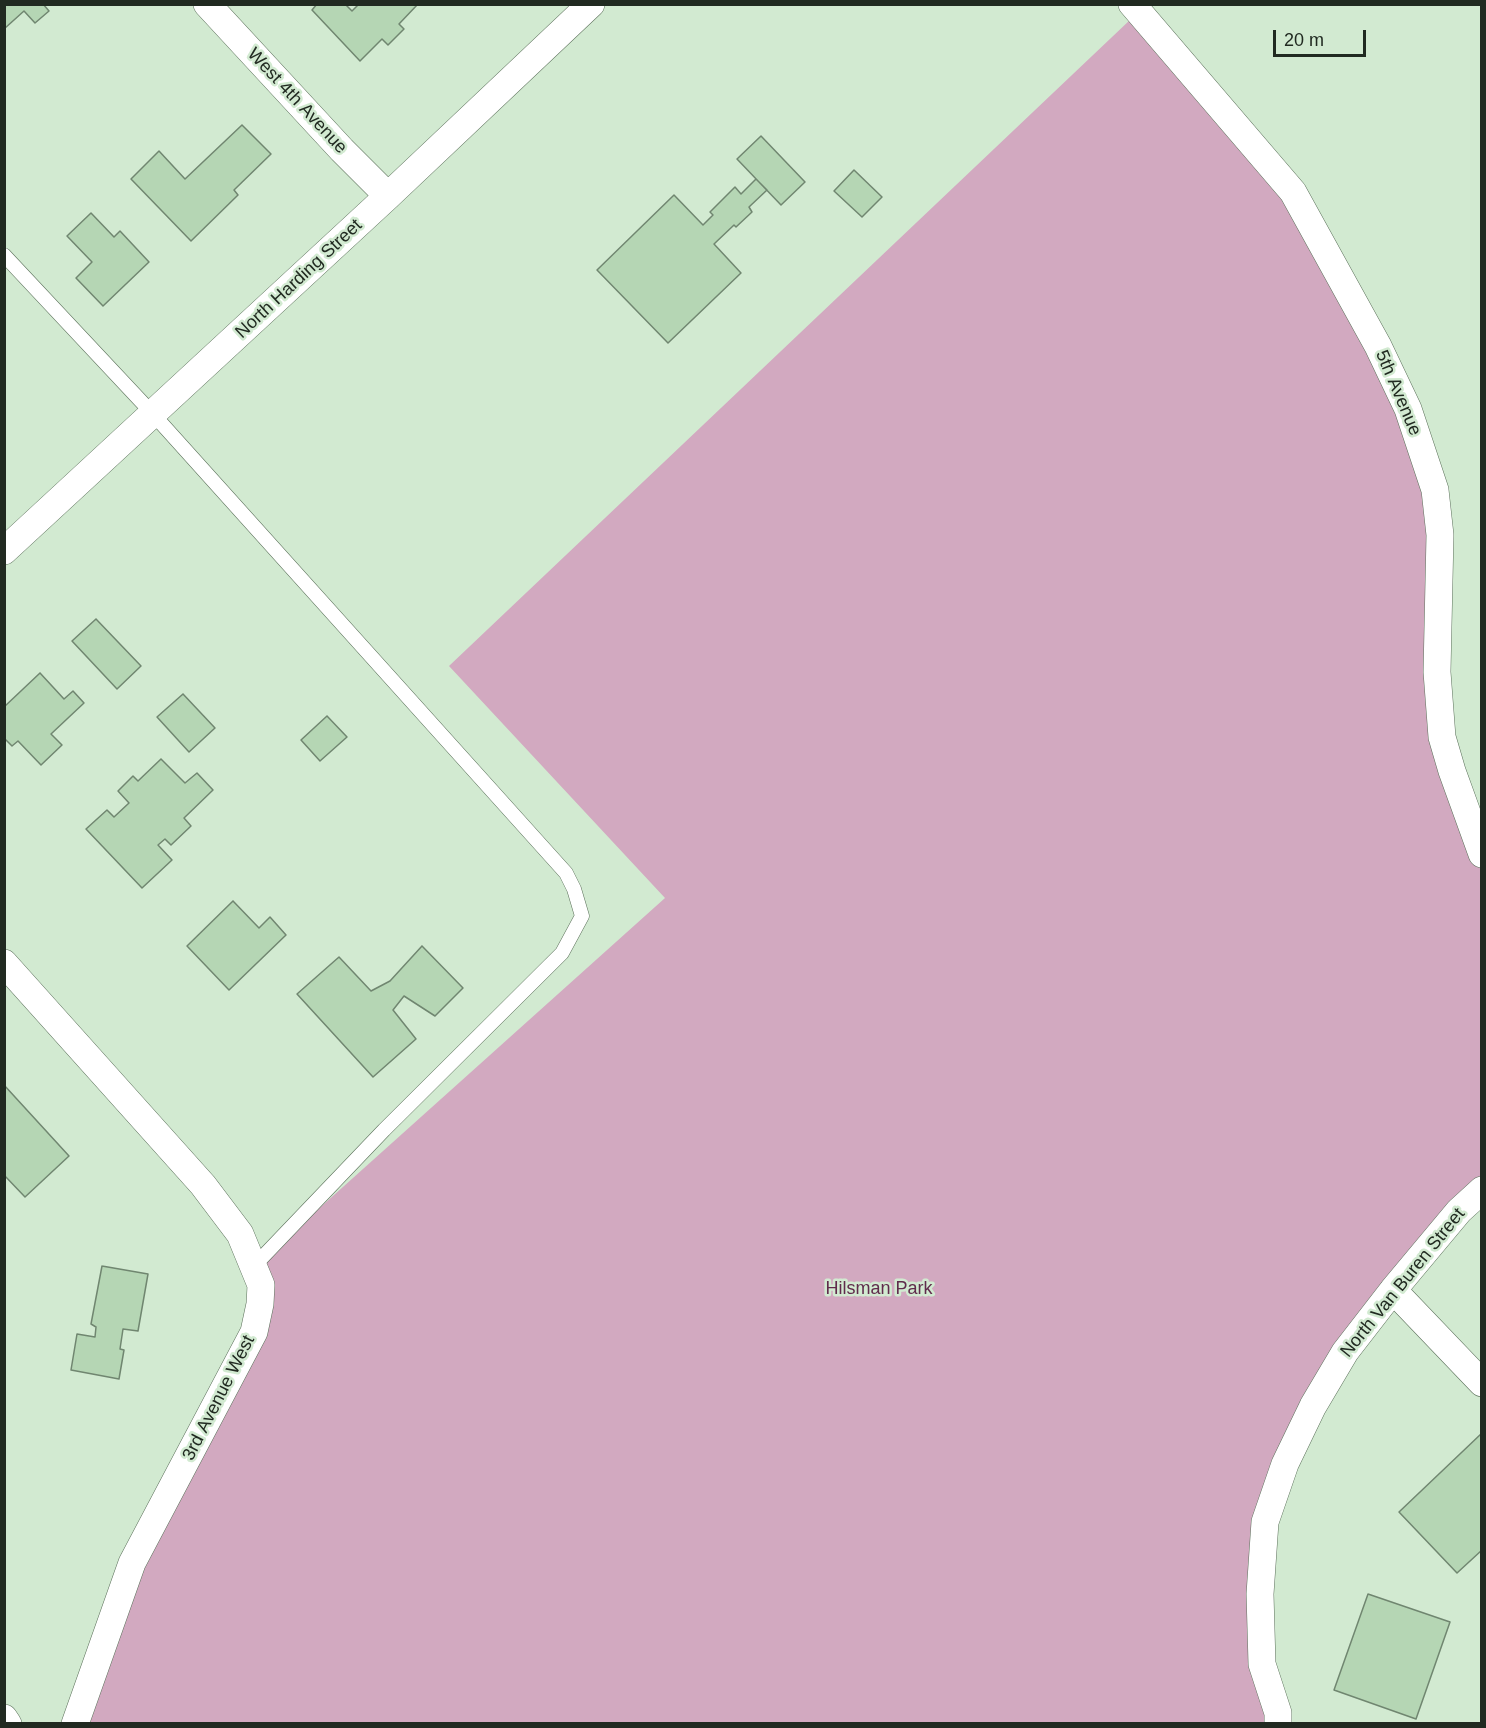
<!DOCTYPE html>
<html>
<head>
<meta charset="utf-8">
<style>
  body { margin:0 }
  #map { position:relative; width:1486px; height:1728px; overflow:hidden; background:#d2ead1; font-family:Helvetica,sans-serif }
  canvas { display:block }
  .frame { position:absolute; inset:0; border:6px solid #212a21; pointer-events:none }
  .scale { position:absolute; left:1273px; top:30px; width:93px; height:27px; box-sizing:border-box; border:3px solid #212a21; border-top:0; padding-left:8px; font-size:18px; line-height:21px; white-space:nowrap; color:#212a21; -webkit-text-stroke:4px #d2ead1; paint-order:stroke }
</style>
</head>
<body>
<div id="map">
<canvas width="1486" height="1728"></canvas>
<div class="frame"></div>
<div class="scale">20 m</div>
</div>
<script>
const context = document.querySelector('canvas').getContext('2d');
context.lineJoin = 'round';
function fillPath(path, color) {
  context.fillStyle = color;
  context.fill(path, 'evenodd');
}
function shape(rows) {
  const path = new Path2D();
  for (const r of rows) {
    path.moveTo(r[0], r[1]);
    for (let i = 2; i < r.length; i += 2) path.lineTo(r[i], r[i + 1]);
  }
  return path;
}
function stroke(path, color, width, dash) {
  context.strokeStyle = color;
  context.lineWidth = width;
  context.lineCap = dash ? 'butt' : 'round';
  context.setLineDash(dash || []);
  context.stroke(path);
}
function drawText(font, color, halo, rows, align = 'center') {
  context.font = font + ' Helvetica,sans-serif';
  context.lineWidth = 5;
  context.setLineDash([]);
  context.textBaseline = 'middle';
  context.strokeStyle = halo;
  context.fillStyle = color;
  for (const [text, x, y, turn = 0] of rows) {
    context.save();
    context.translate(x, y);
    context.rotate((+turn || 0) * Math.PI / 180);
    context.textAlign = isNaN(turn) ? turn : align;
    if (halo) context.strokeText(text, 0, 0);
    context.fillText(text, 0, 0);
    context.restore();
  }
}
fillPath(shape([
  [1131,19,1288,197,1372,355,1428,493,1429,674,1481,864,1481,1181,1334,1359,1258,1526,1272,1723,79,1724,135,1565,257,1331,256,1265,665,898,449,666]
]), '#d2a9c0');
const building = shape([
  [4,4,43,4,49,11,35,23,24,11,4,29,4,4],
  [317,4,345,4,352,11,359,4,418,4,399,24,404,29,388,45,382,39,360,61,312,10,317,4],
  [242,125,271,154,234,190,238,195,191,241,131,179,159,151,185,179,242,125],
  [761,136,805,182,781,205,737,159,761,136],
  [854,170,882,197,862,217,834,191,854,170],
  [756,179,767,190,749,207,752,212,736,227,734,225,714,244,741,273,668,343,597,270,674,195,703,225,713,215,710,212,735,187,741,194,756,179],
  [91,213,114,237,120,231,149,262,103,306,76,278,92,262,67,236,91,213],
  [96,619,141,666,117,689,72,641,96,619],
  [40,673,64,699,73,691,84,703,51,734,62,745,41,765,18,741,12,746,4,738,4,707,40,673],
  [183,694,215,728,189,752,157,717,183,694],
  [327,716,347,737,320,761,301,740,327,716],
  [161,759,185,783,197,773,213,790,184,818,191,826,171,845,165,839,158,845,172,860,142,888,86,829,107,810,114,817,129,803,118,791,133,776,138,781,161,759],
  [233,901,259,928,270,917,286,935,229,990,187,946,233,901],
  [422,946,463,988,435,1016,404,996,393,1010,416,1039,373,1077,297,994,339,957,371,991,390,981,422,946],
  [4,1085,69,1156,25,1197,4,1175,4,1085],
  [102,1266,148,1274,138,1331,123,1329,120,1349,124,1350,119,1379,71,1370,77,1334,95,1337,96,1327,91,1324,102,1266],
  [1482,1433,1482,1550,1457,1573,1399,1512,1482,1433],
  [1368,1594,1450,1622,1416,1719,1334,1690,1368,1594]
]);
fillPath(building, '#b5d6b4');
stroke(building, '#708670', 1.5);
const service = shape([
  [4,255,153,414,566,873,574,889,582,916,562,953,384,1130,254,1266]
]);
const minor = shape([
  [207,4,342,150,388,196],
  [1132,4,1293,192,1378,346,1408,409,1435,490,1440,535,1437,672,1442,737,1452,771,1482,854],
  [4,551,388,196,591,4],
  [4,963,203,1185,240,1234,261,1285,260,1304,254,1332,132,1563,75,1724],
  [1393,1290,1482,1383],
  [4,1718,8,1724],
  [1278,1724,1278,1713,1262,1664,1260,1594,1265,1522,1285,1464,1313,1406,1345,1352,1393,1290,1459,1211,1482,1190]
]);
stroke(service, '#5b705a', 15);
stroke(minor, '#5b705a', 28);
stroke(service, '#fff', 14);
stroke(minor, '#fff', 27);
drawText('18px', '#212a21', '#d2ead1', [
  ["West 4th Avenue",297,101,47],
  ["North Harding Street",299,279,-43],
  ["5th Avenue",1398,393,67],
  ["North Van Buren Street",1403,1283,-51],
  ["3rd Avenue West",219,1398,-63]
]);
drawText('18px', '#602b4c', '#d2ead1', [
  ["Hilsman Park",879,1289]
]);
</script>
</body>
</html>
